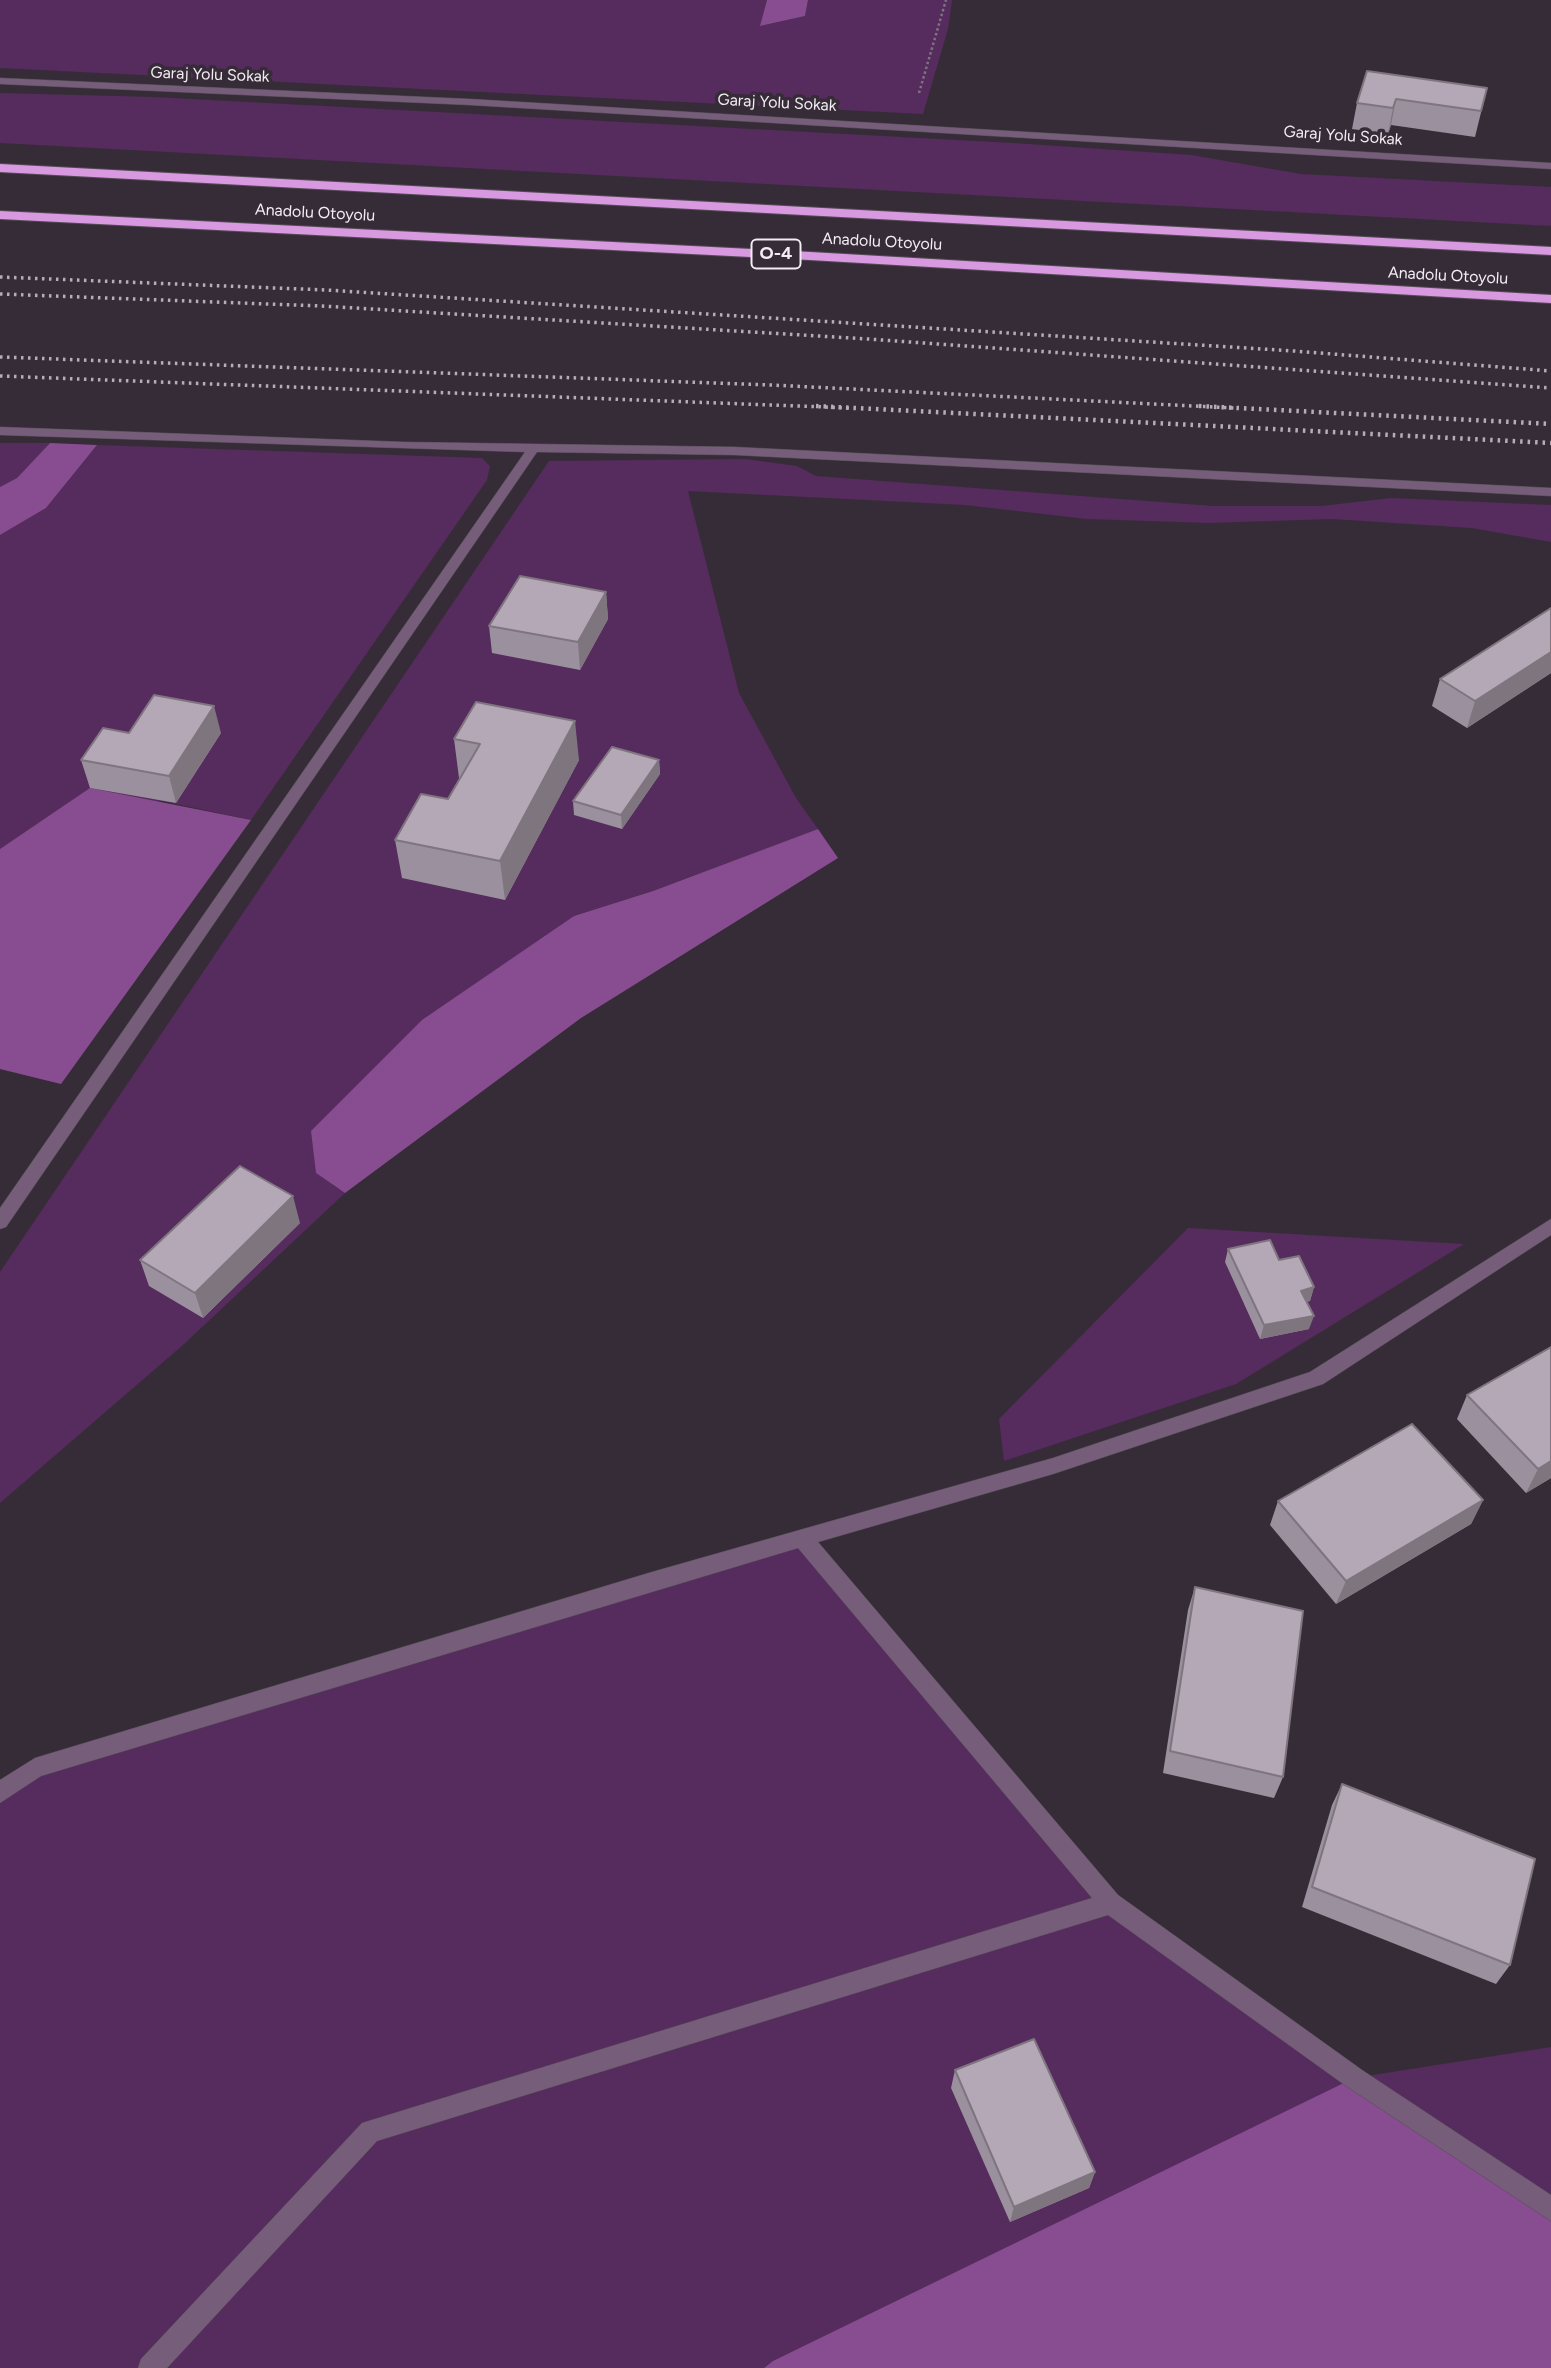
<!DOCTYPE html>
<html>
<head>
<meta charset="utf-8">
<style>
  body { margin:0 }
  canvas { display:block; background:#362c37 }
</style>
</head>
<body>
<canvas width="1551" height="2368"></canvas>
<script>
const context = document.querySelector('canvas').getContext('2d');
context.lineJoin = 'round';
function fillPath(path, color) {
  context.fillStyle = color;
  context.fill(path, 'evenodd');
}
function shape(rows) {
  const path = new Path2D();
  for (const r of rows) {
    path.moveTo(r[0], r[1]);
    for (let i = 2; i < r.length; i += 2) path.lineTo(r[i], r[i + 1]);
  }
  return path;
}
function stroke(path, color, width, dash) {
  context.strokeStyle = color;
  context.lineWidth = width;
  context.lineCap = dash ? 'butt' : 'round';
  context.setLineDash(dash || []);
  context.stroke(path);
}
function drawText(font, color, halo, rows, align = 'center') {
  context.font = font + ' Figtree,sans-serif';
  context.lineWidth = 7;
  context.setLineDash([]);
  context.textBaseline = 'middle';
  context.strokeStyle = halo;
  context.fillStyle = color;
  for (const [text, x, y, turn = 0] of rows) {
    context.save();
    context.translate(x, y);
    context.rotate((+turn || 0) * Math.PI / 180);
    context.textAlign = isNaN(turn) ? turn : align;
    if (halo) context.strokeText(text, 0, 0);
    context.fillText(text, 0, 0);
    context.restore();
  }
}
fillPath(shape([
  [0,0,767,0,761,26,805,16,808,0,952,0,948,29,923,114,0,68],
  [0,93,153,97,399,110,1013,143,1191,155,1301,174,1551,187,1551,226,0,143],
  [0,443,50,443,17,478,0,487],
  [97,445,482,458,490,466,487,480,251,820,162,801,38,824,0,849,0,535,46,508],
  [745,459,797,466,816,476,1213,506,1322,506,1391,498,1551,505,1551,542,1472,528,1332,519,1209,523,1087,519,965,505,688,491,739,693,796,798,818,829,653,891,574,916,316,1173,345,1193,184,1344,0,1503,0,1272,549,461],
  [1188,1228,1464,1244,1236,1384,1004,1461,999,1419],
  [802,1538,1110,1903,1354,2078,1551,2047,1551,2209,773,2361,764,2368,0,2368,0,1793,35,1768]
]), '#562b5d');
fillPath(shape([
  [767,0,808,0,805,16,760,26],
  [50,443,97,445,46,508,0,535,0,487,17,478],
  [90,788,251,820,61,1084,0,1069,0,849],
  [818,829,838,858,581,1018,345,1193,316,1173,311,1131,422,1020,574,916,653,891],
  [1354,2078,1551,2209,1551,2368,764,2368,773,2361]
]), '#874d90');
const minor = shape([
  [0,78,470,99,1551,163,1551,169,470,105,0,84,0,78],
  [0,427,404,442,735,447,1551,488,1551,496,735,455,537,452,6,1227,0,1229,0,1208,525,452,0,435,0,427],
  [1551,1219,1551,1235,1323,1384,1053,1474,818,1542,1118,1895,1362,2070,1551,2195,1551,2221,1346,2086,1108,1915,377,2141,167,2368,138,2368,141,2359,362,2123,1092,1898,798,1548,41,1776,0,1803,0,1780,35,1758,652,1572,1053,1458,1310,1372,1551,1219]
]);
const highway = shape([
  [0,164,1551,247,1551,255,0,172,0,164],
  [0,211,810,252,1551,295,1551,303,810,260,0,219,0,211]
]);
stroke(minor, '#544b55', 1);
stroke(highway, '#544b55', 2);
stroke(shape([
  [919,93,946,0]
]), '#7d747e', 2.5, [2.5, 2.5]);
fillPath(minor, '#765d7a');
fillPath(highway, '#d899e1');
stroke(shape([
  [0,277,326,290,1294,351,1551,371],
  [0,294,322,306,868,339,1551,388],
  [0,357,771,385,1234,408],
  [0,376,851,408]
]), '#b5aeb6', 3.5, [2.5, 4.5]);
stroke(shape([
  [816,406,1551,443],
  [1199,406,1551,424]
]), '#b5aeb6', 4.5, [2.5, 5]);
fillPath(shape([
  [1487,88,1475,137,1391,125,1388,134,1352,129,1357,103],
  [606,592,608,619,580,670,492,653,489,626],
  [1551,608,1551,673,1467,728,1432,706,1440,679],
  [129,733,221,733,176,803,90,788,81,760],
  [454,739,579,760,505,900,402,878,395,840,448,799,460,778,459,778],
  [659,760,660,774,622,829,574,815,573,801],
  [300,1223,203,1318,149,1286,140,1260],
  [1228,1249,1279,1260,1314,1287,1310,1301,1306,1302,1309,1329,1260,1339,1225,1262],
  [1551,1347,1551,1478,1526,1493,1457,1419,1467,1395],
  [1483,1500,1471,1524,1336,1604,1270,1525,1278,1501],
  [1195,1587,1283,1777,1274,1798,1163,1773,1188,1610],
  [1342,1784,1510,1965,1496,1984,1302,1907,1332,1805],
  [955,2070,1095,2172,1089,2188,1010,2222,951,2088]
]), '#9b909d');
fillPath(shape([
  [1396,99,1391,125,1388,134,1393,108],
  [606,592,608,619,580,670,578,642],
  [1551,652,1551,673,1467,728,1475,701],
  [214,706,221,733,176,803,169,776],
  [575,721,579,760,505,900,500,861],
  [659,760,660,774,622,829,621,815],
  [293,1196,300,1223,203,1318,195,1293],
  [1314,1287,1310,1301,1297,1304,1301,1291],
  [1314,1316,1309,1329,1260,1339,1264,1325],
  [1551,1461,1551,1478,1526,1493,1538,1469],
  [1483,1500,1471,1524,1336,1604,1346,1581],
  [1095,2172,1089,2188,1010,2222,1014,2207]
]), '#7e757f');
const building = shape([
  [1367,71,1487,88,1481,111,1396,99,1393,108,1357,103,1367,71],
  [520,576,606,592,578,642,489,626,520,576],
  [1551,608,1551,652,1475,701,1440,679,1551,608],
  [154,695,214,706,169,776,81,760,103,728,129,733,154,695],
  [476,702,575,721,500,861,395,840,421,794,448,799,480,744,454,739,476,702],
  [612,747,659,760,621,815,573,801,612,747],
  [240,1166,293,1196,195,1293,140,1260,240,1166],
  [1270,1240,1279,1260,1299,1256,1314,1287,1301,1291,1314,1316,1264,1325,1228,1249,1270,1240],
  [1551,1347,1551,1461,1538,1469,1467,1395,1551,1347],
  [1412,1424,1483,1500,1346,1581,1278,1501,1412,1424],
  [1195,1587,1303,1611,1283,1777,1170,1751,1195,1587],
  [1342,1784,1535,1859,1510,1965,1312,1887,1342,1784],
  [1034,2039,1095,2172,1014,2207,955,2070,1034,2039]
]);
fillPath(building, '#b4a7b6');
stroke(building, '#7e757f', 2);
drawText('16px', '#f2ecf3', '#362c37', [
  ["Garaj Yolu Sokak",210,75,2],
  ["Garaj Yolu Sokak",777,103,3],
  ["Garaj Yolu Sokak",1343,136,4],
  ["Anadolu Otoyolu",315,213,3],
  ["Anadolu Otoyolu",882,242,3],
  ["Anadolu Otoyolu",1448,276,3]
]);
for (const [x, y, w] of [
  [776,254,49]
]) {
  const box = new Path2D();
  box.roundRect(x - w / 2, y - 14.5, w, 29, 5);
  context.fillStyle = '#362c37';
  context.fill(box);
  stroke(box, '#f2ecf3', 2);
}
drawText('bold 18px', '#f2ecf3', null, [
  ["O-4",776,254]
]);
</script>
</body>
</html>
